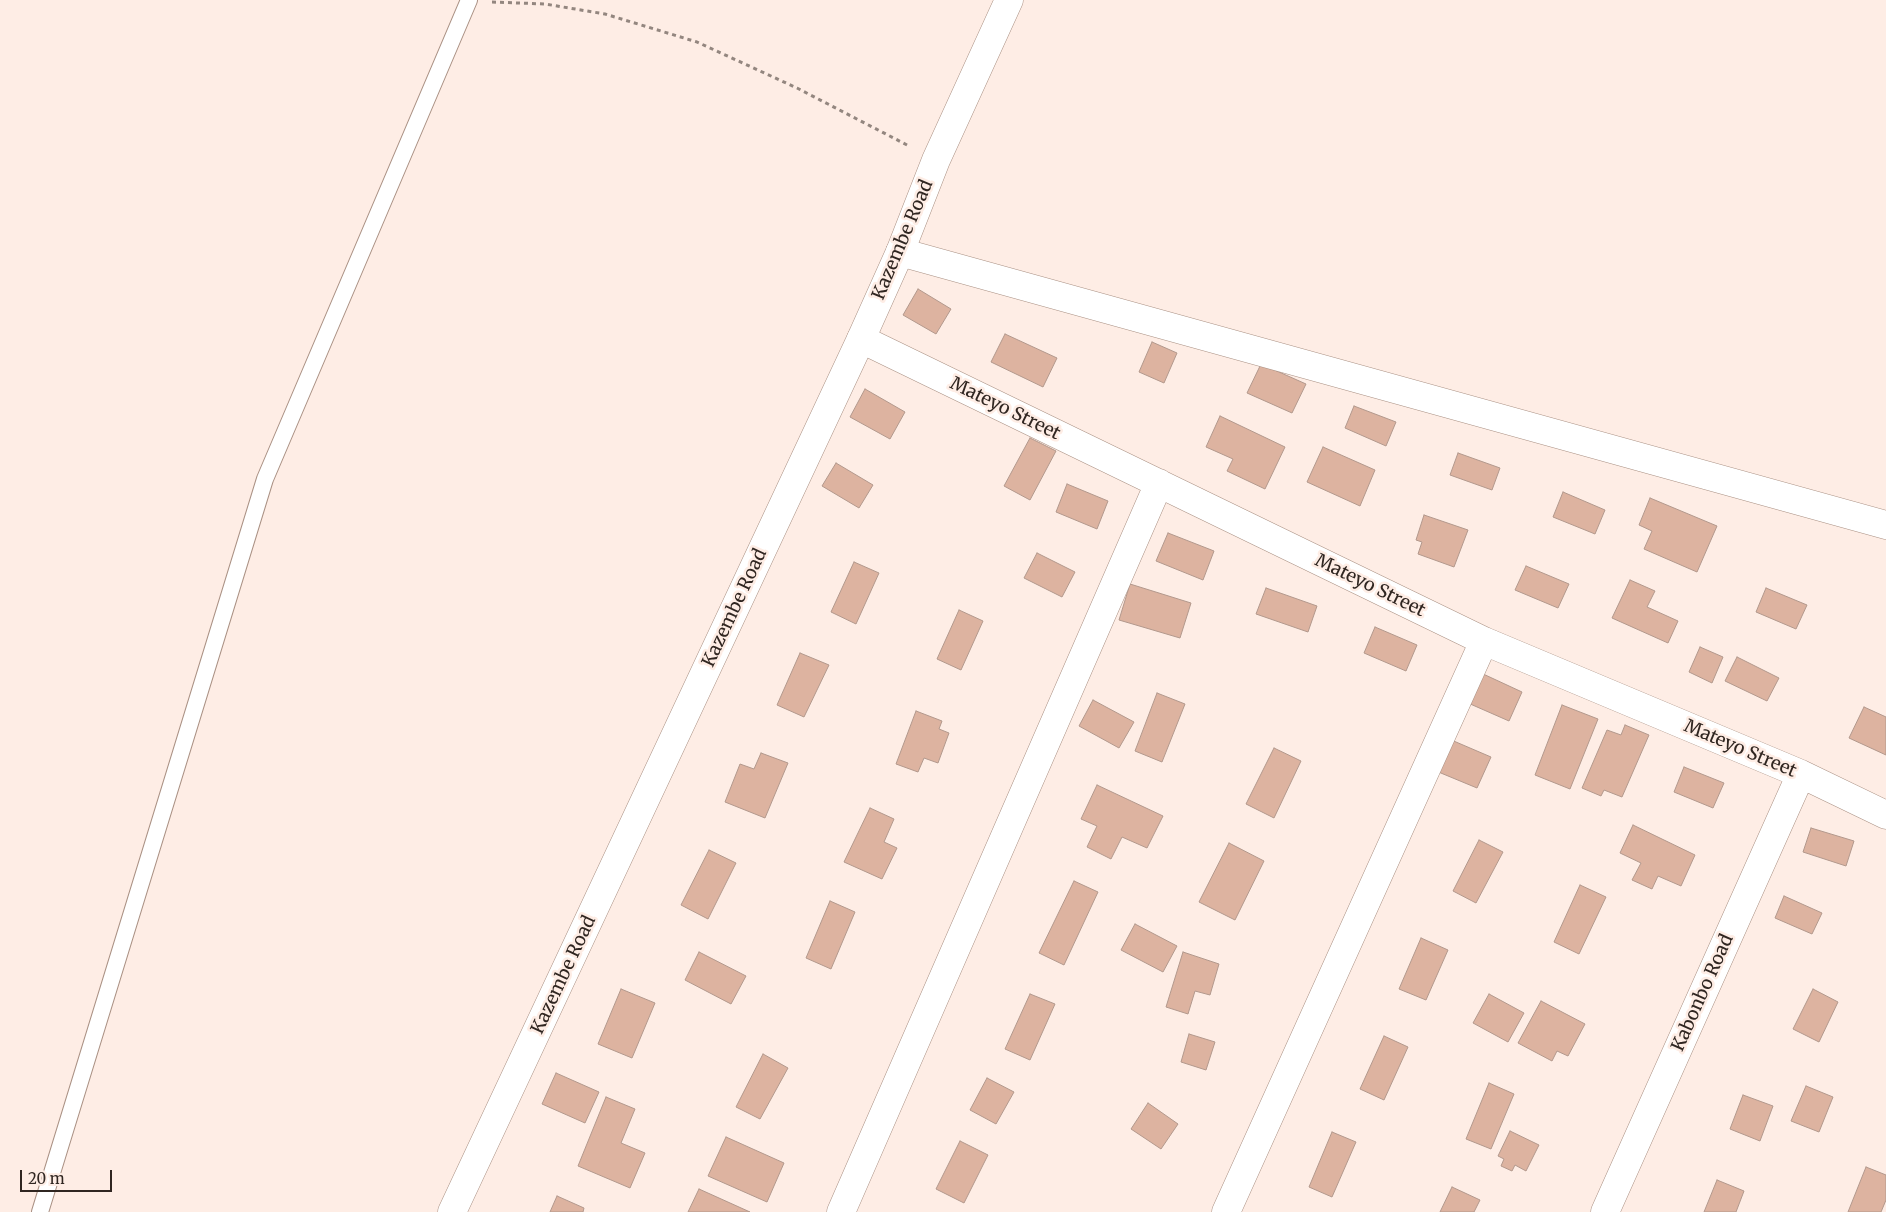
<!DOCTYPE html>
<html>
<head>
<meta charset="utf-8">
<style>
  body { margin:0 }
  #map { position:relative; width:1886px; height:1212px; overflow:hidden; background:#feede5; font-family:Merriweather,serif }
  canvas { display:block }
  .scale { position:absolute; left:20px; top:1170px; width:92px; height:22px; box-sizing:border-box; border:2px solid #302621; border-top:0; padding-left:6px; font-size:15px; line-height:18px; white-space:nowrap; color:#302621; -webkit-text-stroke:4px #feede5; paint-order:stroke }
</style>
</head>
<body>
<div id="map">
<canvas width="1886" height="1212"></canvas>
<div class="scale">20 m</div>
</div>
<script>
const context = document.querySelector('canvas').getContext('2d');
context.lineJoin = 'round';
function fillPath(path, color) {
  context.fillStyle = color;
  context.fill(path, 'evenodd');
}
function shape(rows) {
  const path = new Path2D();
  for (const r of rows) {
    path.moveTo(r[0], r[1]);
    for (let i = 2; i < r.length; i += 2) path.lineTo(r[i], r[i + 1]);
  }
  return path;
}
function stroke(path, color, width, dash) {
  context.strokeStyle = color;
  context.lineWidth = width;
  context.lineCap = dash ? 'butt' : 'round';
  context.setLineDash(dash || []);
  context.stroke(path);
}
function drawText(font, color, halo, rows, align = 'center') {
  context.font = font + ' Merriweather,serif';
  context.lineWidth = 5;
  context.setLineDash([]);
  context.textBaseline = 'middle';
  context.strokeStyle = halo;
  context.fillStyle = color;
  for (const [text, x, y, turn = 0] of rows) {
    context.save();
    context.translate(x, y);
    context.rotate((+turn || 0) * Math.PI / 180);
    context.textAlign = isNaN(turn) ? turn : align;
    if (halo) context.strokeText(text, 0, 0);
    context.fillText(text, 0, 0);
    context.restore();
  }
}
const building = shape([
  [918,289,951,309,936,334,903,315,918,289],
  [1005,334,1057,358,1043,387,991,362,1005,334],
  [1152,342,1177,353,1164,383,1139,372,1152,342],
  [1261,364,1306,384,1292,413,1247,393,1261,364],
  [865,389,905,412,890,439,850,417,865,389],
  [1354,406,1396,422,1386,446,1345,428,1354,406],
  [1220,416,1285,447,1265,489,1227,471,1233,459,1206,447,1220,416],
  [1030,438,1056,451,1030,500,1004,486,1030,438],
  [1323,447,1375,470,1360,506,1307,482,1323,447],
  [1458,453,1500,468,1492,490,1450,475,1458,453],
  [836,463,873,485,859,508,822,486,836,463],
  [1067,484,1108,501,1097,529,1056,512,1067,484],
  [1563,492,1605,510,1595,534,1553,517,1563,492],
  [1650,498,1717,526,1697,572,1644,549,1652,531,1639,525,1650,498],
  [1424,515,1468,530,1454,567,1418,554,1422,542,1416,540,1424,515],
  [1168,533,1214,551,1203,580,1156,561,1168,533],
  [1037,553,1075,572,1062,597,1024,578,1037,553],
  [854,562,879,573,856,624,831,612,854,562],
  [1526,566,1569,584,1558,608,1515,590,1526,566],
  [1630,580,1655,591,1647,607,1678,621,1668,643,1612,618,1630,580],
  [1130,584,1191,603,1180,638,1119,620,1130,584],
  [1266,588,1317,606,1308,632,1256,614,1266,588],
  [1766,588,1807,605,1796,629,1756,612,1766,588],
  [959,610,983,621,961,670,937,659,959,610],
  [1375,627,1417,645,1406,671,1364,653,1375,627],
  [1700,647,1723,657,1712,683,1689,672,1700,647],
  [800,653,829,665,804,717,777,705,800,653],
  [1737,657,1779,678,1767,701,1725,681,1737,657],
  [1481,673,1522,692,1509,721,1468,703,1481,673],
  [1157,693,1185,704,1162,762,1135,751,1157,693],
  [1093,700,1134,722,1119,748,1079,726,1093,700],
  [1562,705,1598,719,1570,789,1535,775,1562,705],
  [1864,707,1886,717,1886,755,1849,738,1864,707],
  [916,711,942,721,939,729,949,733,938,763,924,758,918,772,896,764,916,711],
  [1625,725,1649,735,1622,797,1604,790,1601,796,1582,788,1607,730,1621,735,1625,725],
  [1449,739,1491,757,1477,788,1436,771,1449,739],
  [1274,748,1301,761,1274,818,1246,804,1274,748],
  [761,753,788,763,765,818,725,802,740,764,754,769,761,753],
  [1684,767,1724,783,1713,808,1674,792,1684,767],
  [1097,785,1163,816,1147,848,1122,837,1111,859,1087,847,1097,826,1081,819,1097,785],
  [870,808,894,819,884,842,897,848,882,879,844,862,870,808],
  [1633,825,1695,855,1681,886,1658,876,1652,889,1632,880,1641,863,1620,853,1633,825],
  [1811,828,1854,841,1846,866,1803,852,1811,828],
  [1479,840,1503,852,1476,903,1453,891,1479,840],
  [1229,843,1264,861,1235,920,1199,902,1229,843],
  [709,850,736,863,708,919,681,905,709,850],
  [1074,881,1098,892,1064,965,1039,953,1074,881],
  [1580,885,1606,897,1579,954,1554,942,1580,885],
  [1784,896,1822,913,1812,934,1775,918,1784,896],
  [830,901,855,912,831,969,806,958,830,901],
  [1135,924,1177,946,1163,972,1121,950,1135,924],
  [1421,938,1448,950,1426,1000,1399,989,1421,938],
  [699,952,746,976,731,1004,685,980,699,952],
  [1183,952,1219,964,1210,995,1195,991,1188,1014,1166,1007,1183,952],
  [621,989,655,1003,632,1058,598,1044,621,989],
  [1813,989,1838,1002,1819,1042,1793,1029,1813,989],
  [1030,994,1055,1004,1030,1060,1005,1049,1030,994],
  [1489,994,1524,1013,1508,1042,1473,1023,1489,994],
  [1541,1001,1585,1024,1568,1056,1557,1051,1552,1061,1518,1043,1541,1001],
  [1189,1034,1215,1042,1206,1070,1181,1062,1189,1034],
  [1384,1036,1408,1047,1384,1100,1360,1089,1384,1036],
  [763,1054,788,1068,760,1119,736,1107,763,1054],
  [556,1073,599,1092,585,1123,542,1104,556,1073],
  [987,1078,1014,1092,996,1124,970,1110,987,1078],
  [1489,1083,1514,1094,1491,1149,1466,1139,1489,1083],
  [1806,1086,1833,1097,1819,1132,1791,1121,1806,1086],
  [1743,1095,1773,1106,1760,1141,1730,1129,1743,1095],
  [606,1097,635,1109,621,1143,645,1153,630,1188,578,1166,606,1097],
  [1148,1103,1178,1124,1161,1149,1131,1129,1148,1103],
  [1510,1131,1539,1145,1526,1171,1515,1165,1512,1171,1501,1166,1504,1159,1498,1156,1510,1131],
  [1332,1132,1356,1142,1332,1197,1309,1187,1332,1132],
  [726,1137,784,1163,767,1202,708,1176,726,1137],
  [960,1141,988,1155,964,1203,936,1189,960,1141],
  [1866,1167,1886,1175,1886,1200,1881,1212,1848,1212,1866,1167],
  [1717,1180,1744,1191,1736,1212,1704,1212,1717,1180],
  [1452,1187,1480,1200,1474,1212,1440,1212,1452,1187],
  [699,1189,750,1212,688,1212,699,1189],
  [557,1196,584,1208,583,1212,550,1212,557,1196]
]);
fillPath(building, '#ddb3a0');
stroke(building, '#b2988c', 1);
const lane = shape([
  [40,1212,265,479,469,0]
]);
const street = shape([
  [900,252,1886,525],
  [861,339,1484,641,1801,774,1886,815],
  [841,1212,1159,483],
  [1226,1212,1484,641],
  [1605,1212,1801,774]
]);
const secondary = shape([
  [452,1212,861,339,900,252,936,160,1009,0]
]);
stroke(lane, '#aa9184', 18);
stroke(street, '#aa9184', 29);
stroke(secondary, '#aa9184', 29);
stroke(shape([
  [492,2,545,4,605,14,697,42,797,88,909,146]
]), '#93867f', 3, [4, 4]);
stroke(lane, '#fff', 16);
stroke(street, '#fff', 28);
stroke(secondary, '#fff', 28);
drawText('18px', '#302621', '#feede5', [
  ["Kazembe Road",903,240,-67],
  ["Mateyo Street",1005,409,26],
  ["Mateyo Street",1370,586,26],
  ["Kazembe Road",735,608,-65],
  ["Mateyo Street",1740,749,23],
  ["Kazembe Road",564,975,-65],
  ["Kabonbo Road",1703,993,-66]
]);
</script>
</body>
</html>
